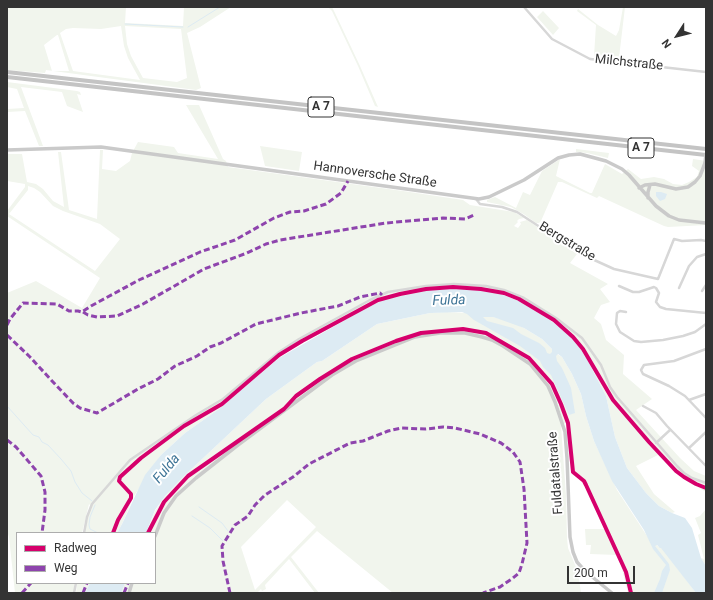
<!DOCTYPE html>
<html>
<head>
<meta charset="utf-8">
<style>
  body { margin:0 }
  #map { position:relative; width:713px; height:600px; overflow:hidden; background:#fff; font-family:Roboto,sans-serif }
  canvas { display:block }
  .frame { position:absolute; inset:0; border:8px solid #333; pointer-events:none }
  .legend { position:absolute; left:16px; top:532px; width:140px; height:52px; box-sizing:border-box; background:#fff; border:1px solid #adadad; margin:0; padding:5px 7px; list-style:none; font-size:12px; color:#333 }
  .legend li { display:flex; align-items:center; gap:8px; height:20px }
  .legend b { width:20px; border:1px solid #adadad }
  .north { position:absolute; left:657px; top:16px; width:40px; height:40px; -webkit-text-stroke:3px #fff; paint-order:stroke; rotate:234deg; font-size:11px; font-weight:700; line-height:16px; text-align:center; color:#333 }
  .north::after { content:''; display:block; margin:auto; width:14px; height:18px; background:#333; clip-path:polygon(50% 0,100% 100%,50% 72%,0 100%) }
  .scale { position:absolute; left:567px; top:566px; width:68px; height:18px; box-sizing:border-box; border:2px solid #333; border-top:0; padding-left:5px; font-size:12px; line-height:14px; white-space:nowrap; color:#333; -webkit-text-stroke:3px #fff; paint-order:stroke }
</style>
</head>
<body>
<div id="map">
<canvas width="713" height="600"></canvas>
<div class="frame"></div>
<ul class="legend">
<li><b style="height:5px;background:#d6006c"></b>Radweg</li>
<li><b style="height:5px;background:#8e44ad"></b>Weg</li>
</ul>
<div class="north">N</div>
<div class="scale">200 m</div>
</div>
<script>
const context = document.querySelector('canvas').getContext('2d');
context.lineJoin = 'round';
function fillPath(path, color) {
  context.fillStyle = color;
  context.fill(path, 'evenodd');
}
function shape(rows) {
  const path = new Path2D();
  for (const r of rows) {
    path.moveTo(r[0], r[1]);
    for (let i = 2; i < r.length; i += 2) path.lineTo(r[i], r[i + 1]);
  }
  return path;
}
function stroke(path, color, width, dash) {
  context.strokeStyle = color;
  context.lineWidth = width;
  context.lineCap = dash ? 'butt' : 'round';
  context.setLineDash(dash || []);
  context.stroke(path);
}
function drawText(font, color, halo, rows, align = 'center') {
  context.font = font + ' Roboto,sans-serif';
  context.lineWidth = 4;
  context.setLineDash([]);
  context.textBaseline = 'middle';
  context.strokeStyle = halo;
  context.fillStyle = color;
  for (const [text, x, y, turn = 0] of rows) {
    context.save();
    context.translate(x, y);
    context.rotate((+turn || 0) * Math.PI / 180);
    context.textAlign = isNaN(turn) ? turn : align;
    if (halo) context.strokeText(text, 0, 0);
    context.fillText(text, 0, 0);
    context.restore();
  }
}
fillPath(shape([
  [7,7,126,7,125,23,183,26,184,7,231,7,200,27,187,33,201,88,196,90,46,70,45,73,7,70],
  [121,26,124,46,128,58,140,80,73,71,60,33,66,29,73,28,101,29],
  [125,26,181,29,187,78,177,82,143,78,131,56,127,44],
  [57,35,58,35,69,71,52,71,44,45],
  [328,7,332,7,335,13,360,66,378,107,375,106,358,66,332,11],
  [623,7,625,7,619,58,594,56,596,25,577,11,578,9,598,25,616,36,619,30],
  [543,11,559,28,553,35,537,17],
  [7,82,77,91,80,92,81,95,77,94,83,112,67,106,62,92,21,87,43,146,39,146,25,111,7,112,7,109,24,108,17,89,7,87],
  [186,105,199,105,223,159,226,161,228,167,403,191,463,200,470,205,514,212,524,218,519,219,517,221,518,222,514,226,518,228,521,224,520,222,527,220,577,254,570,263,608,284,600,289,610,302,601,305,594,318,601,324,606,340,624,355,623,374,652,399,636,410,680,458,694,471,706,476,706,492,684,479,658,455,636,466,654,494,675,512,672,513,659,506,646,493,627,468,615,437,606,396,588,361,573,340,565,331,543,315,519,301,501,293,477,290,449,288,425,291,366,308,287,352,264,369,219,409,185,433,161,455,134,496,122,524,117,533,84,533,88,518,90,505,89,504,82,533,17,533,17,583,75,583,74,593,15,593,9,537,7,531,7,293,36,281,82,308,100,278,7,216,7,211,25,187,25,184,7,181,7,154,22,154,27,182,36,184,43,189,53,201,64,207,58,152,61,152,69,210,97,219,100,150,103,150,102,169,116,171,130,161,132,153,138,142,174,147,178,153,218,159],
  [28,186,34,188,40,192,53,206,63,211,100,224,120,239,95,271,9,214,28,190],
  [260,146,302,152,299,171,265,166],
  [576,149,609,153,608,158,587,153,576,152],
  [560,159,556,176,590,193,592,193,605,164,622,174,628,169,641,179,654,177,664,179,673,184,682,185,689,182,697,177,699,171,692,166,693,159,706,161,706,225,668,227,664,226,599,196,597,198,562,182,558,182,541,221,539,223,536,223,525,215,511,207,487,202,487,200,495,197,516,208,523,192,530,195,542,171],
  [447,312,468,313,483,317,493,317,512,322,524,328,542,339,557,354,562,357,572,374,581,394,586,416,594,441,617,490,649,539,659,547,662,547,696,593,628,593,621,565,617,555,590,554,591,545,586,545,585,529,605,529,583,482,572,474,566,423,561,425,566,496,567,538,568,548,578,572,581,593,393,593,317,531,291,557,319,593,315,593,289,559,265,585,266,589,262,591,261,589,257,593,120,593,125,583,155,583,155,533,146,533,155,511,165,496,183,477,266,399,317,362,322,361,377,324,430,313],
  [287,500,316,527,255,590,241,547],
  [706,509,706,566,701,558,704,559,698,535,701,533,695,518,700,516],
  [77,583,90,583,85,593,76,593]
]), '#f1f5ed');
fillPath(shape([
  [656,192,661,192,667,194,665,199,660,201,656,196],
  [449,288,477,290,501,294,519,301,543,315,565,331,573,340,582,351,588,361,606,396,615,437,627,468,646,493,659,506,672,513,685,518,692,528,701,558,706,566,706,593,696,593,661,548,660,548,657,545,655,546,669,564,670,570,662,593,654,593,660,579,662,571,666,565,653,549,644,530,612,481,594,441,586,416,581,394,572,374,562,357,558,354,556,356,557,361,562,368,571,388,575,413,569,415,551,375,543,367,540,361,520,346,474,320,467,314,462,312,430,313,377,324,322,361,317,362,266,399,183,477,165,496,155,510,146,533,117,533,122,524,145,475,161,455,185,433,219,409,279,358,366,308,384,300,425,291],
  [483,317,493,317,499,319,524,328,542,339,552,349,552,352,550,354,547,353,545,348,539,343,521,334,513,328,487,321],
  [90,583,125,583,121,593,85,593]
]), '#ddebf3');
stroke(shape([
  [125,24,183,27],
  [188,27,220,7],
  [7,406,33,435,39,437,42,442,48,445,61,459,71,471,75,482,82,493,92,501],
  [95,505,90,517,89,525,90,529,98,533],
  [199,507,222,523,228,531],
  [192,516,210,528,223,541]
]), '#ddebf3', 1);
stroke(shape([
  [524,7,552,39,590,59,706,72],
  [476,199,480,204,502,207,517,212,575,250,592,259,614,269,658,279,674,239,682,241,701,240,706,241],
  [619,286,633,292,639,292,654,287,656,288,659,293,656,302,660,307,666,309,706,313],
  [679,288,689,266,697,257,706,254],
  [702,291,706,285],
  [626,312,620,311,617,313,616,324,620,332,634,341,641,342,663,340,683,336,695,332,706,324],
  [706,349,674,361,644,365,641,370,643,374,669,386,685,396,706,418],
  [689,400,706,394],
  [643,406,656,413,667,426,706,466],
  [656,443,670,430],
  [689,448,706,432],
  [84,533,87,517,92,504,130,460,196,415,223,399,279,352,299,339,370,300,388,292,426,286,454,284,486,286,504,290,524,298,556,318,582,338,601,365,610,387,617,397,677,466,684,473,692,478,706,483],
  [74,593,76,583]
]), '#d7d7d7', 2.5);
stroke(shape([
  [7,150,101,147,479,199,489,197,524,180,558,158,569,155,580,154,606,161,622,169,629,175,656,206,669,216,679,220,706,223],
  [639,188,645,185,655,184,676,189,688,187,695,182,700,176,705,163],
  [648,198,648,192,650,185],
  [155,536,164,513,176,496,196,478,238,445,332,375,356,361,415,337,440,333,465,333,482,337,492,340,503,346,530,364,548,386,555,402,565,432,567,458,570,537,573,552,577,562,585,571,612,593],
  [129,593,132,583]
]), '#cacaca', 3.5);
stroke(shape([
  [7,72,706,149],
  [7,77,706,155]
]), '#c4c4c4', 4);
stroke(shape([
  [705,163,706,154]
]), '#cacaca', 3.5);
stroke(shape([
  [83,312,88,315,97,317,117,316,143,304,204,269,247,253,266,244,280,240,386,223,443,218,465,219,474,215],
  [7,325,10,319,23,303,57,304,69,311,78,311,82,312,91,306,139,280,200,252,235,240,274,218,290,212,304,211,326,204,341,193,348,181],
  [7,335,30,357,53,382,73,403,80,408,97,413,138,389,158,379,175,366,197,356,210,347,221,343,256,324,301,313,338,306,360,297,380,293,382,295],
  [7,440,16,447,41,476,45,492,45,510,42,533],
  [22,593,31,583],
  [83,593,87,583],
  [124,593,128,583],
  [230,593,223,561,222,546,235,525,248,516,255,505,265,495,293,477,309,464,350,443,363,441,388,431,401,428,426,429,443,427,455,428,480,434,501,443,513,452,520,462,524,489,527,543,522,564,519,573,513,578,500,587,483,593]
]), '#8e44ad', 3, [6, 3]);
stroke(shape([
  [113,533,118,520,131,498,131,494,119,481,120,477,141,458,184,426,222,404,279,355,302,341,378,300,400,294,426,289,453,287,481,289,504,293,519,299,554,320,573,337,583,349,613,400,649,442,676,471,684,477,696,484,706,488],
  [148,533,164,502,188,476,284,409,296,396,320,379,352,359,396,341,421,333,463,329,486,333,529,358,552,384,561,404,568,423,573,472,584,481,586,485,626,572,631,593]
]), '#d6006c', 4);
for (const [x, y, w] of [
  [321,107,26],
  [641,148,26]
]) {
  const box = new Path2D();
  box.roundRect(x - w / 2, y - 10, w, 20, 3);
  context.fillStyle = '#fff';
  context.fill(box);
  stroke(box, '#333', 1);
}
drawText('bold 12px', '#333', null, [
  ["A 7",321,107],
  ["A 7",641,148]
]);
drawText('13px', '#333', '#fff', [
  ["Milchstraße",629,63,6],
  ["Hannoversche Straße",375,175,8],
  ["Bergstraße",567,242,31],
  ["Fuldatalstraße",556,473,-94]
]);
drawText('italic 14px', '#3f7597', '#fff', [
  ["Fulda",449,301,-2],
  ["Fulda",167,469,-50]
]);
</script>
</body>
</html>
